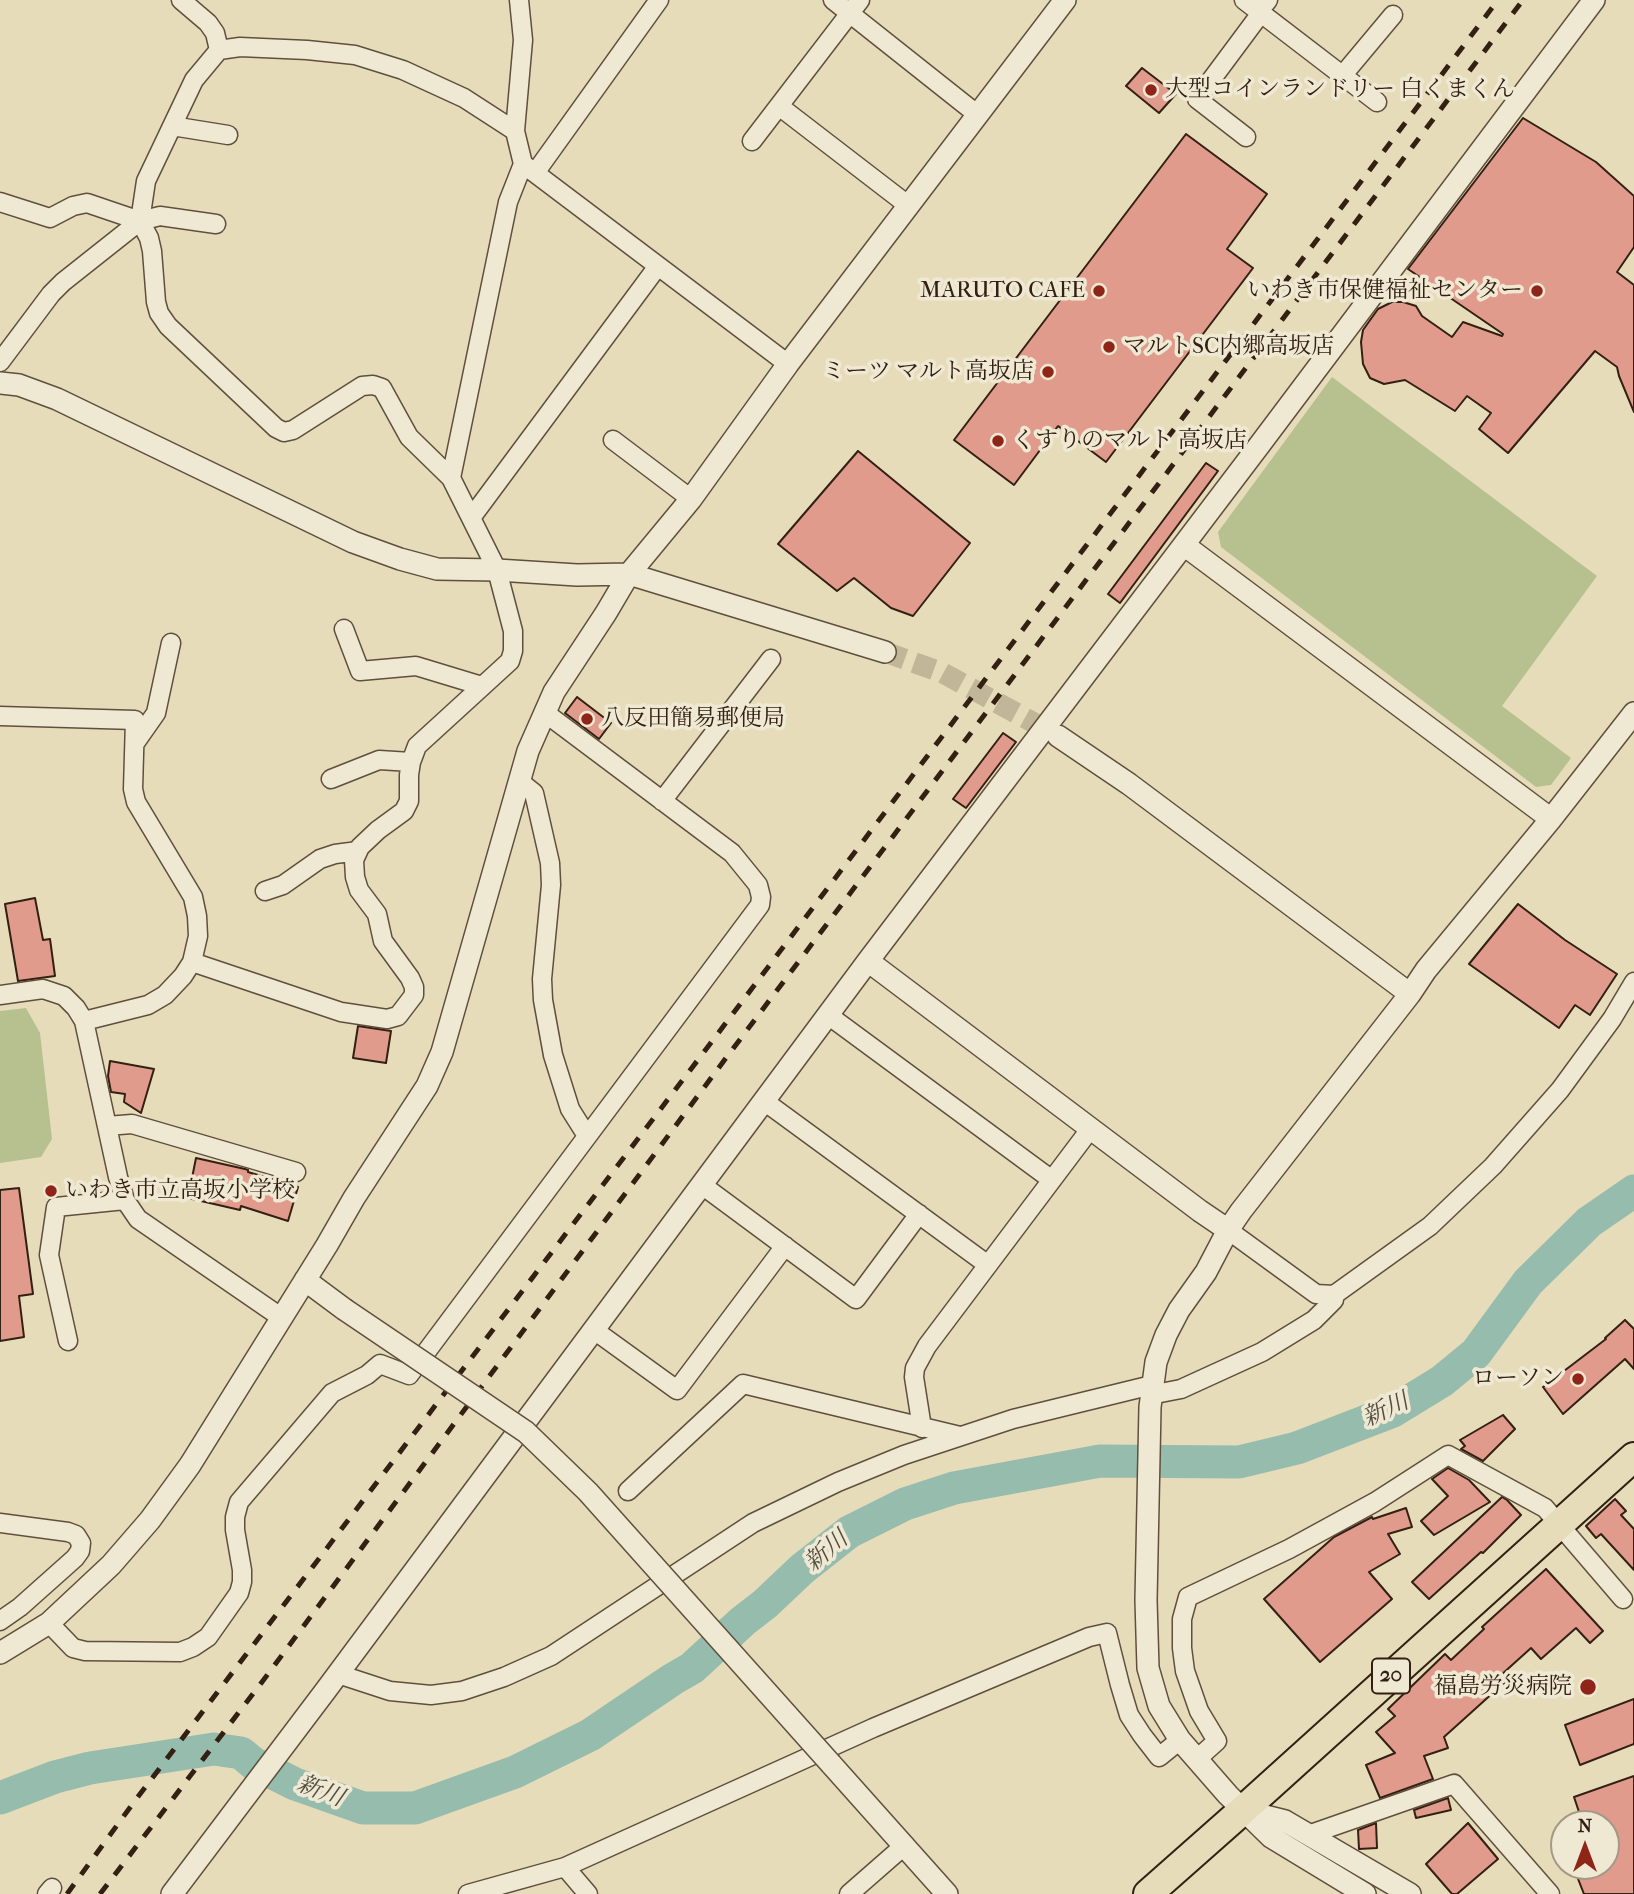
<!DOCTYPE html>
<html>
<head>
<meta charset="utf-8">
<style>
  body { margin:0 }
  #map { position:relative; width:1634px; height:1894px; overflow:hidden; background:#e6dcba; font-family:"IM FELL French Canon",serif }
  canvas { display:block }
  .north { position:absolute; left:1550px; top:1810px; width:70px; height:70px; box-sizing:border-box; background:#efe8d2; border:2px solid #a49886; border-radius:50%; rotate:0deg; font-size:19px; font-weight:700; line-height:28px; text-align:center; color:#332013 }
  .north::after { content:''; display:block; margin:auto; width:24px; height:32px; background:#8f2418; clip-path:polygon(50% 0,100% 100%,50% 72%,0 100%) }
</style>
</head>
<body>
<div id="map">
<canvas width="1634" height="1894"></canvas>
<div class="north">N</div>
</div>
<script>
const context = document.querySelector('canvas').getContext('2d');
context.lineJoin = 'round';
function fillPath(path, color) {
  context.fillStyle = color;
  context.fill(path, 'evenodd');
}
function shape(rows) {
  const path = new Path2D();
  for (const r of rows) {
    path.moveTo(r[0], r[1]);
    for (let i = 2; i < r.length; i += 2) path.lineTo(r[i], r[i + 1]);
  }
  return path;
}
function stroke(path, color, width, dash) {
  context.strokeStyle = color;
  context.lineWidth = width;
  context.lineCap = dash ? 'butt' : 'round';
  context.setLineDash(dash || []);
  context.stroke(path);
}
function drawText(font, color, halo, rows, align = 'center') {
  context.font = font + ' "IM FELL French Canon","Noto Serif JP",serif';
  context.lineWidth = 7;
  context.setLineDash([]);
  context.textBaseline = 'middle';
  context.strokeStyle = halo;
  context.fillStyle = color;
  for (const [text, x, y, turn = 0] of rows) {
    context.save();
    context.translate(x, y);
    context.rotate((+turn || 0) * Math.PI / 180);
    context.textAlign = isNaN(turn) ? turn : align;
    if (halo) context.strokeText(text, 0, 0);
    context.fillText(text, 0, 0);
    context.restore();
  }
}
fillPath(shape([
  [1332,377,1597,576,1502,706,1571,758,1551,785,1536,787,1221,547,1218,532],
  [26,1008,40,1033,52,1139,41,1157,0,1163,0,1011]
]), '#b7c08f');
stroke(shape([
  [0,1798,55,1777,90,1768,214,1749,241,1753,253,1763,295,1784,363,1808,415,1808,515,1772,590,1735,673,1679,692,1668,743,1621,765,1604,802,1569,849,1532,905,1504,954,1488,1100,1461,1239,1462,1297,1448,1393,1411,1442,1381,1476,1353,1528,1282,1589,1222,1634,1191]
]), '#96bcae', 33);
const building = shape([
  [1142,68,1176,94,1159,113,1126,86,1142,68],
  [1523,118,1596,162,1634,196,1634,247,1617,272,1634,285,1634,412,1619,376,1617,367,1595,351,1508,453,1479,429,1491,413,1467,396,1455,411,1405,380,1384,384,1370,378,1363,364,1361,342,1363,330,1378,309,1392,302,1403,302,1416,306,1422,316,1452,337,1463,322,1502,336,1503,334,1408,269,1523,118],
  [1186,134,1267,194,1227,249,1253,268,1106,462,1058,426,1014,485,954,440,1186,134],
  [858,451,970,543,913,616,891,608,854,578,837,591,778,544,858,451],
  [1206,463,1218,471,1120,603,1108,594,1206,463],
  [577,697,611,723,599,739,565,713,577,697],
  [1003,733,1016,742,966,808,953,799,1003,733],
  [35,898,43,940,50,939,55,976,18,981,5,904,35,898],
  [1518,904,1565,940,1617,974,1590,1015,1575,1005,1559,1028,1469,964,1518,904],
  [358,1026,391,1031,386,1063,353,1058,358,1026],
  [110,1061,154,1069,141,1113,124,1102,125,1094,111,1092,108,1076,110,1061],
  [196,1158,245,1169,248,1170,248,1172,298,1187,288,1221,241,1206,240,1210,188,1198,196,1158],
  [19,1188,33,1294,19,1296,24,1337,0,1341,0,1190,19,1188],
  [1625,1320,1634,1329,1634,1369,1625,1359,1563,1414,1543,1387,1606,1339,1605,1338,1625,1320],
  [1503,1415,1515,1429,1483,1461,1461,1449,1465,1446,1460,1440,1503,1415],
  [1448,1468,1469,1480,1490,1502,1434,1535,1421,1521,1448,1496,1432,1479,1448,1468],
  [1502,1497,1507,1500,1521,1515,1483,1553,1481,1552,1429,1599,1412,1582,1502,1497],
  [1615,1499,1626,1511,1621,1515,1634,1529,1634,1570,1601,1534,1596,1538,1586,1526,1615,1499],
  [1406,1508,1412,1527,1388,1534,1400,1554,1369,1572,1392,1599,1320,1662,1264,1599,1334,1537,1372,1517,1373,1519,1406,1508],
  [1546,1569,1603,1631,1590,1643,1576,1628,1541,1659,1531,1648,1500,1676,1505,1682,1444,1737,1448,1748,1424,1756,1433,1779,1380,1798,1366,1765,1395,1753,1376,1732,1395,1716,1388,1709,1445,1654,1451,1660,1484,1629,1482,1627,1546,1569],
  [1634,1699,1634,1744,1580,1765,1565,1725,1634,1699],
  [1634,1776,1634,1894,1584,1894,1573,1866,1606,1866,1606,1824,1583,1824,1574,1797,1634,1776],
  [1448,1798,1451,1810,1416,1818,1414,1810,1448,1798],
  [1376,1823,1377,1848,1359,1849,1358,1830,1376,1823],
  [1468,1823,1498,1859,1457,1894,1452,1894,1426,1864,1468,1823]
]);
fillPath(building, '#e09b8d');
stroke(building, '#332013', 2);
stroke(shape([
  [885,652,943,673,1058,736]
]), '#c2b699', 21, [21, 10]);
const minor = shape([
  [181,0,208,23,215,33,219,50],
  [833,0,978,115],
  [1244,0,1377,102],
  [1342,76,1393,15],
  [779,106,909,206],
  [172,126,228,135],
  [515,131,523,40,519,0],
  [1246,137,1197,99,1261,13,1263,6,1268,0],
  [752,141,860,0],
  [535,173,659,0],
  [0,202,50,218,73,206,87,203,140,221],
  [0,362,51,294,63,282,140,221,160,216,216,224],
  [613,440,691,499],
  [451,478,409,437,382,388,373,385,362,386,293,430,284,432,276,428,168,326,159,313,156,302,152,251,149,238,140,221,146,181,194,80,219,50,240,47,307,50,355,55,403,70,464,98,515,131,523,164],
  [471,518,658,266],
  [344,629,360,671,416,666,482,686],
  [0,716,135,720,133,789,136,802,193,897,197,916,198,936,192,962,183,976,165,995,148,1005,84,1021],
  [135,743,156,713,171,643],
  [331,779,379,760,411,762],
  [519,781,534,793,550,863,551,885,542,979,543,1000,553,1055,570,1109,587,1136],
  [662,801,771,659],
  [265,891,283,885,320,859,335,854,358,851],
  [192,962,341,1012,387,1019,398,1016,414,995,414,987,410,978,383,941,377,914,359,890,355,877,354,860,360,847,378,830,404,811,409,801,409,775,411,762,417,746,510,661,513,651,513,631,497,570,451,478,508,202,523,164,788,364],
  [0,995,43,989,64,996,76,1008,84,1021,118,1177,125,1200,138,1219,282,1318],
  [828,1015,1052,1180],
  [764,1101,988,1265],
  [107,1126,132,1124,296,1172],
  [702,1185,856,1299,919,1214],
  [1228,1230,1316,1294,1334,1295,1430,1226,1493,1166,1560,1090,1612,1019,1634,982],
  [594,1330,677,1390,785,1246],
  [68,1341,49,1255,56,1207,125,1200],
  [1150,1395,1181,1389,1262,1352,1314,1320,1334,1300,1334,1295],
  [922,1428,914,1377,915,1368,927,1346,1091,1128],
  [628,1491,743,1384,960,1436],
  [0,1523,68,1532,76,1535,81,1543,80,1551,75,1558,20,1607,0,1621],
  [49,1623,73,1648,85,1651,180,1652,193,1647,208,1637,239,1593,242,1582,242,1570,235,1530,235,1517,239,1502,332,1393,367,1375,380,1364,409,1375,760,905,761,897,758,885,732,853,544,712],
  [338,1674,390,1691,431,1695,462,1691,504,1677,551,1656,753,1523,838,1482,904,1455,1013,1419,1152,1385],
  [1197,1759,1217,1741,1199,1711,1185,1671,1182,1648,1182,1619,1188,1597,1289,1549,1375,1502,1448,1455,1545,1508,1623,1599],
  [1308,1835,1454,1784,1550,1894],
  [565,1867,588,1894],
  [47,1894,52,1888],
  [468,1894,565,1867,873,1728,1089,1637,1107,1633,1120,1685,1129,1715,1142,1735,1159,1757,1180,1740],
  [849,1894,905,1845]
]);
const tertiary = shape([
  [0,383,19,385,57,399,353,542,400,559,437,569,497,570,577,575,629,574,885,652],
  [1184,545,1551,819],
  [1058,736,1129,784,1410,994],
  [868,961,1200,1211,1228,1230],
  [305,1280,344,1309],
  [0,1653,49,1623,111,1565,150,1520,190,1465,327,1245,354,1198,427,1086,442,1052,528,751,554,692,606,613,629,574,691,499,788,364,1065,0],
  [831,1764,947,1894],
  [1245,1811,1285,1821,1410,1894],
  [172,1894,326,1690,868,961,1258,447,1594,0],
  [1365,1894,1271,1837,1228,1795,1180,1740,1159,1706,1148,1668,1146,1600,1150,1407,1156,1362,1166,1335,1179,1310,1206,1272,1228,1230,1241,1211,1410,994,1426,970,1551,819,1634,713]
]);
const primary = shape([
  [1148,1894,1243,1810,1634,1457]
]);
stroke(minor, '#604f3d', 21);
stroke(tertiary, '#604f3d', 24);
stroke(primary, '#332013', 32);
stroke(minor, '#efe8d2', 18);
stroke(tertiary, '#efe8d2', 21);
stroke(primary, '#e6dcba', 28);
stroke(shape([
  [67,1894,134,1802,710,1044,1498,0],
  [100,1894,262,1682,726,1058,1523,0]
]), '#332013', 5, [12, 12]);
const tertiaryBridge = shape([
  [344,1309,526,1432,588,1492,831,1764]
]);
stroke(tertiaryBridge, '#604f3d', 24, []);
stroke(tertiaryBridge, '#efe8d2', 21);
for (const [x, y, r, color] of [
  [1151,90,7,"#8f2418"],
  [1099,291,7,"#8f2418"],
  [1537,291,7,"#8f2418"],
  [1109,347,7,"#8f2418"],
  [1048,372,7,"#8f2418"],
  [998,441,7,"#8f2418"],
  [587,719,7,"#8f2418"],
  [51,1191,7,"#8f2418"],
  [1578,1379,7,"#8f2418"],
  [1588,1687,9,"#8f2418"]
]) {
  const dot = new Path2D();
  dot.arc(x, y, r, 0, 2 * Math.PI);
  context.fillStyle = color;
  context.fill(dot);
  stroke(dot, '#efe8d2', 2.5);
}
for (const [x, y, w] of [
  [1391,1676,38]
]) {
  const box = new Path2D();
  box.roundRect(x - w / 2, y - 17.5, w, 35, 5);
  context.fillStyle = '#efe8d2';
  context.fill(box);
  stroke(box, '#332013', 2);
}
drawText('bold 21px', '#332013', null, [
  ["20",1391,1676]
]);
drawText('23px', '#332013', '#efe8d2', [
  ["大型コインランドリー 白くまくん",1165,90],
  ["MARUTO CAFE",1085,291,"right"],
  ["いわき市保健福祉センター",1523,291,"right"],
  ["マルトSC内郷高坂店",1123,347],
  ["ミーツ マルト高坂店",1034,372,"right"],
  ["くすりのマルト 高坂店",1012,441],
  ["八反田簡易郵便局",601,719],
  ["いわき市立高坂小学校",65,1191],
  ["ローソン",1564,1379,"right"],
  ["福島労災病院",1572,1687,"right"]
], 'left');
drawText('italic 24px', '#514f42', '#efe8d2', [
  ["新川",1386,1411,-25],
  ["新川",827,1552,-40],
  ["新川",320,1792,21]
]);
</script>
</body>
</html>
